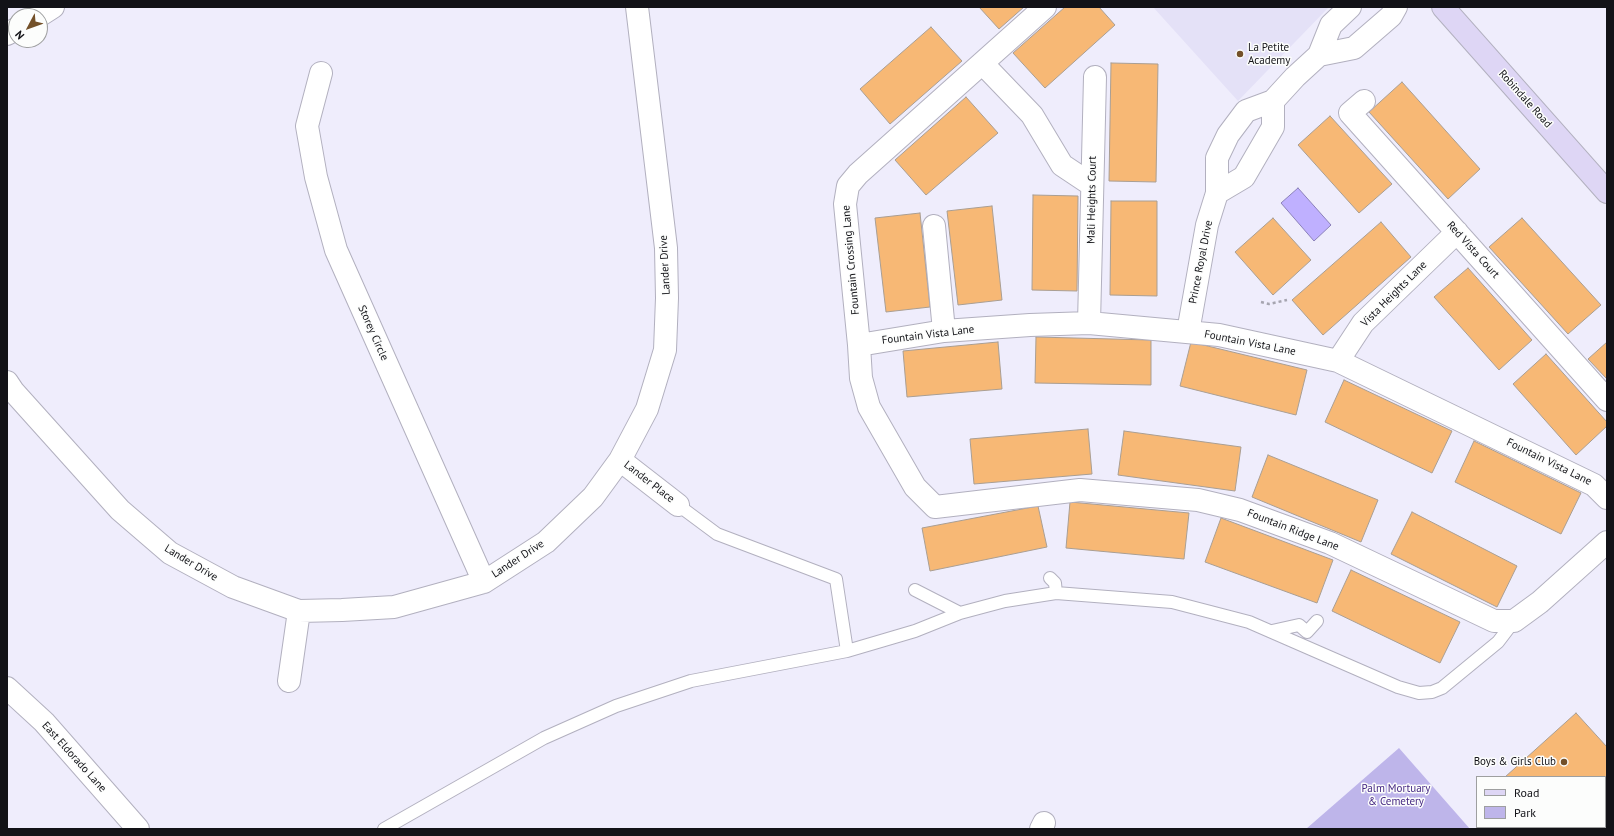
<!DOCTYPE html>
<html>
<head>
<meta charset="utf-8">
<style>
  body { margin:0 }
  #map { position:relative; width:1614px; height:836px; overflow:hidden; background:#efedfc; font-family:"PT Sans",sans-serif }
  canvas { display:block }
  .frame { position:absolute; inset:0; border:8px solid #121217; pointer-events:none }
  .legend { position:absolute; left:1476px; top:776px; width:130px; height:52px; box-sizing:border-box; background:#fcfdfc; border:1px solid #9e9fa0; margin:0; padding:5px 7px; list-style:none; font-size:12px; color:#121217 }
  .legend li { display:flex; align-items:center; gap:8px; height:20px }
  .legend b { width:20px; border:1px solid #9e9fa0 }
  .north { position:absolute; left:8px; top:8px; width:40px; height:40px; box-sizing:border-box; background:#fcfdfc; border:1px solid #9e9fa0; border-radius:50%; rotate:229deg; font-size:11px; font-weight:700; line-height:16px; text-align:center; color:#121217 }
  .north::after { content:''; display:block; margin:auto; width:14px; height:18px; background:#735029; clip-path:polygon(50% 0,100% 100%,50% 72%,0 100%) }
</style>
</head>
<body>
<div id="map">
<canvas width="1614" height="836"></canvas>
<div class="frame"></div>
<ul class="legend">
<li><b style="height:5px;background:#ded6f5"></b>Road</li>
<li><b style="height:11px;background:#beb5ea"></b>Park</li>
</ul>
<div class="north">N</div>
</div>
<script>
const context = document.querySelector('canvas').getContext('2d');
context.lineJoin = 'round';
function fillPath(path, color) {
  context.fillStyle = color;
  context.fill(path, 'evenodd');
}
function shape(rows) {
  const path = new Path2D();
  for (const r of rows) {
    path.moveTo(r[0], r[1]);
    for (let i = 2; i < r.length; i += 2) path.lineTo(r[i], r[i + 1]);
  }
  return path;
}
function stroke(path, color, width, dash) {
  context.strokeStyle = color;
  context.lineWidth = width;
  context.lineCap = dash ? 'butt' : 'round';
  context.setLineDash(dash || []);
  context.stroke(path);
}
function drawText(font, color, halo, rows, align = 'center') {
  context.font = font + ' "PT Sans",sans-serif';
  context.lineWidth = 3;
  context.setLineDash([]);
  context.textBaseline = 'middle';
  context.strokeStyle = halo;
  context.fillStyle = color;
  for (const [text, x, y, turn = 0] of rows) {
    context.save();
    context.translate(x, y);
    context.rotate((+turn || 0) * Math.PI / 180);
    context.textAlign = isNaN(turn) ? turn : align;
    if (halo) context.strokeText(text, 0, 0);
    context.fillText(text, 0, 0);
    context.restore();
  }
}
fillPath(shape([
  [1153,7,1329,7,1238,101]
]), '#e4e1f7');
fillPath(shape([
  [1399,748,1470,829,1306,829]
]), '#beb5ea');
const water = shape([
  [1298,188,1331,225,1314,241,1281,203,1298,188]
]);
fillPath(water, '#bfb0ff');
stroke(water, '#8b81b9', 1);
const building = shape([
  [979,7,1024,7,999,29,979,7],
  [1065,7,1099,7,1115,25,1045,88,1013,53,1065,7],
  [931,27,962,61,890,124,860,89,931,27],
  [1111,63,1158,64,1156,182,1109,181,1111,63],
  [1402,82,1480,169,1448,199,1369,112,1402,82],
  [966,97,998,133,926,195,895,160,966,97],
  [1330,116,1392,184,1359,213,1298,145,1330,116],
  [1033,195,1078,196,1077,291,1032,290,1033,195],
  [1111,201,1157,201,1157,296,1110,295,1111,201],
  [992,206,1002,300,958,305,947,211,992,206],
  [920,213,930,307,886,312,875,218,920,213],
  [1273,218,1311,260,1273,295,1235,252,1273,218],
  [1522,218,1601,305,1568,334,1489,247,1522,218],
  [1381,222,1411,257,1323,335,1292,300,1381,222],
  [1468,268,1532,340,1499,370,1434,297,1468,268],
  [1036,337,1151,340,1151,385,1035,383,1036,337],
  [998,342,1002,389,907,397,903,351,998,342],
  [1191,342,1307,370,1296,415,1180,386,1191,342],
  [1607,342,1607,379,1588,359,1607,342],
  [1546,354,1607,422,1607,426,1576,455,1513,384,1546,354],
  [1344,380,1452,431,1432,473,1325,422,1344,380],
  [1088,429,1092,474,974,484,970,439,1088,429],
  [1124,431,1241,447,1235,491,1118,475,1124,431],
  [1474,441,1581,493,1561,534,1455,482,1474,441],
  [1268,455,1378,500,1361,542,1252,497,1268,455],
  [1070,502,1189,513,1184,559,1066,548,1070,502],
  [1038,506,1047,547,930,571,922,528,1038,506],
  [1412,512,1517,566,1497,607,1391,554,1412,512],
  [1221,518,1333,560,1317,603,1205,562,1221,518],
  [1351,570,1460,622,1440,663,1332,611,1351,570],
  [1576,713,1607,747,1607,829,1522,829,1520,827,1605,827,1605,777,1505,777,1576,713]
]);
fillPath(building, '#f7b875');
stroke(building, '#a99e93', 1);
const lane = shape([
  [678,505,717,534,836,579,847,651],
  [1050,578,1055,583,1056,593],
  [915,590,960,613],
  [1272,631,1299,625,1307,632,1317,621],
  [384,829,544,738,616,706,691,681,847,651,915,631,960,613,1005,601,1056,593,1172,602,1249,622,1398,687,1419,693,1432,692,1442,688,1498,642,1514,621]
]);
const street = shape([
  [1045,7,858,174,848,186,845,204,859,345,861,378,869,407,915,487,935,507,1080,490,1198,500,1240,510,1330,543,1494,621,1514,621,1540,602,1607,542],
  [39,16,53,7],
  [7,34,16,29],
  [1319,55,1354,48,1391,16,1396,7],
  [983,64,1032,115,1062,165,1092,185],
  [321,73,307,126,316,177,336,250,484,582],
  [1364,101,1350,113,1607,400],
  [1217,193,1244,177,1273,127,1273,101],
  [934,226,944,331],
  [1089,323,1095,77],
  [1188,332,1207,225,1217,193,1217,158,1228,135,1246,111,1273,101,1295,77,1319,55,1331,25,1350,7],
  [859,345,944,331,1030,325,1089,323,1219,335,1338,361,1594,485,1607,498],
  [1338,361,1363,323,1457,232],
  [7,382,13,391,120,510,170,553,233,587,299,611,342,610,394,607,484,582,546,542,593,497,620,460,647,409,665,350,667,298,666,248,637,7],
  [620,460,678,505],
  [289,681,299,611],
  [7,688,44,722,138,829],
  [1041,829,1044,823]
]);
const secondary = shape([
  [1443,7,1607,192]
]);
stroke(lane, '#b2b0bf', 14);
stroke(street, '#b2b0bf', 24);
stroke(secondary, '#b2b0bf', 24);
stroke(shape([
  [1261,302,1269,304,1287,300]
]), '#a6a5b0', 2.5, [3, 3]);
stroke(lane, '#fff', 12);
stroke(street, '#fff', 22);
stroke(secondary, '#ded6f5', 22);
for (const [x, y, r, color] of [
  [1240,54,4,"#735029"],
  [1564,762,4,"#735029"]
]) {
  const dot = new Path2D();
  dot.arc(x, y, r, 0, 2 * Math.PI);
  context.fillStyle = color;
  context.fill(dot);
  stroke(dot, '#fcfdfc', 1.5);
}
drawText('11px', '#121217', '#fcfdfc', [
  ["La Petite",1248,48],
  ["Academy",1248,61],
  ["Boys & Girls Club",1556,762,"right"]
], 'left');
drawText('11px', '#121217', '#fcfdfc', [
  ["Robindale Road",1525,99,48],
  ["Mali Heights Court",1092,200,-89],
  ["Red Vista Court",1473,250,48],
  ["Fountain Crossing Lane",851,260,-95],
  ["Prince Royal Drive",1201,262,-79],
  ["Lander Drive",665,265,-93],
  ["Vista Heights Lane",1394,294,-45],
  ["Storey Circle",373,333,66],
  ["Fountain Vista Lane",928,335,-7],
  ["Fountain Vista Lane",1250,343,11],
  ["Fountain Vista Lane",1549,462,26],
  ["Lander Place",649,482,38],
  ["Fountain Ridge Lane",1293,530,21],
  ["Lander Drive",518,559,-33],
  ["Lander Drive",191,563,31],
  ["East Eldorado Lane",74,757,48]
]);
drawText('11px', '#452882', '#fcfdfc', [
  ["Palm Mortuary",1396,789],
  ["& Cemetery",1396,802]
]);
</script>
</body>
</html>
